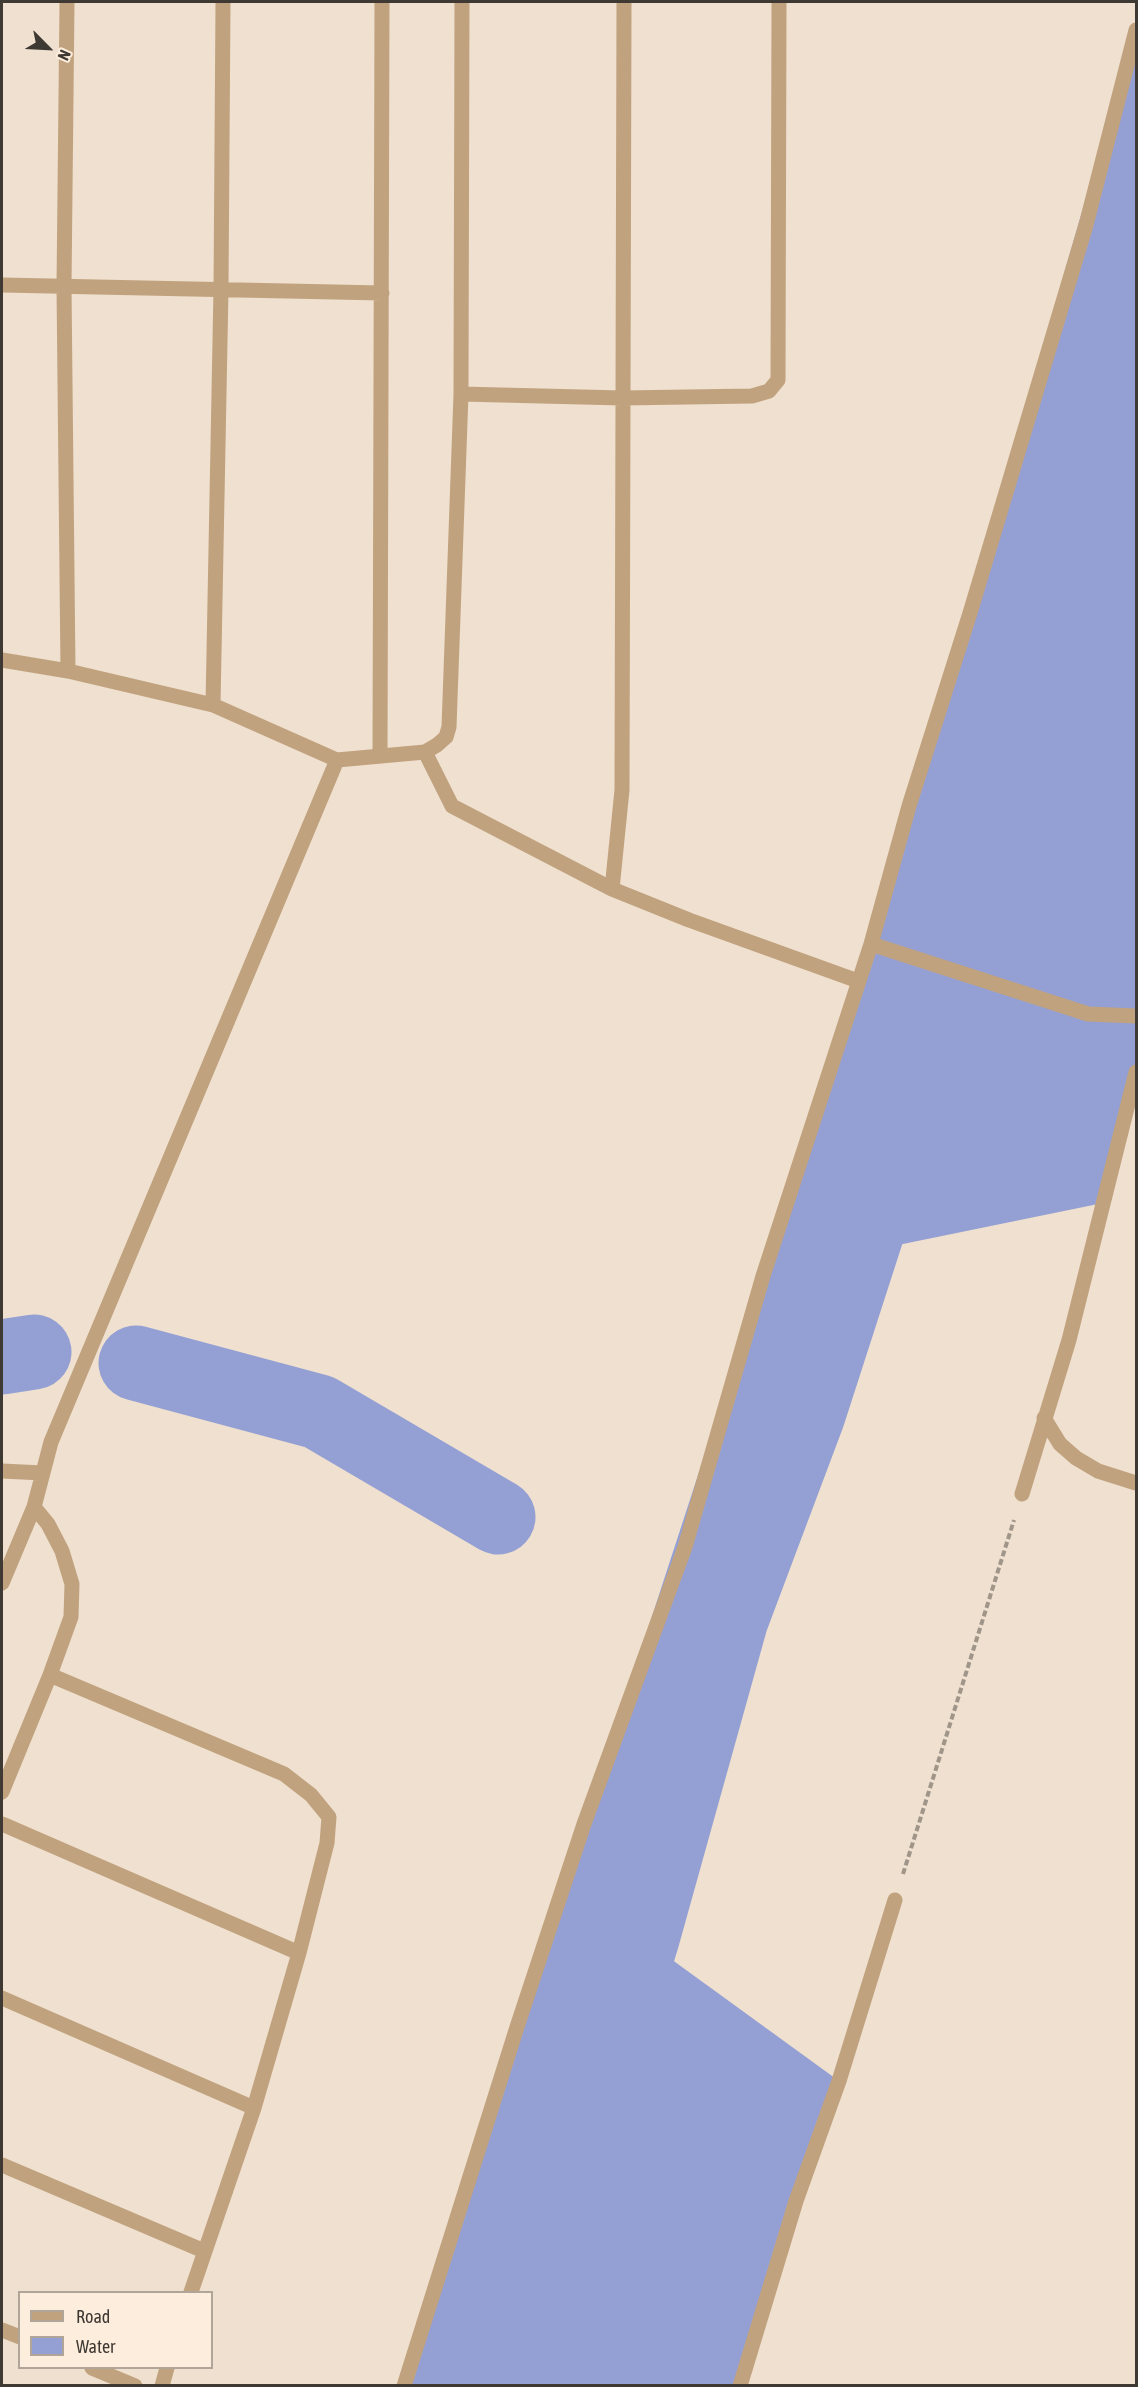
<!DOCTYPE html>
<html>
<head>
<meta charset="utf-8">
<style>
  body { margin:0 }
  #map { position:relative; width:1138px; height:2387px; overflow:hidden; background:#efe0cf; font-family:"Asap Condensed",sans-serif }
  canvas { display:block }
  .frame { position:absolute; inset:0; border:3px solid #3f3933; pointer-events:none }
  .legend { position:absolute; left:18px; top:2291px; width:195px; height:78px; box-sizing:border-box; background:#fceddc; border:2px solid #b0a598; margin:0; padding:8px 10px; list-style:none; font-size:18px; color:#3f3933 }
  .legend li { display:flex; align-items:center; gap:12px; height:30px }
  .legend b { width:30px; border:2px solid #b0a598 }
  .north { position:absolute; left:18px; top:18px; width:60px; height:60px; -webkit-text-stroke:4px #fceddc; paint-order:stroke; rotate:114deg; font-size:16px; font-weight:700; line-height:24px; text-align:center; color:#3f3933 }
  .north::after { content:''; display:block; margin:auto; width:21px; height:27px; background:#3f3933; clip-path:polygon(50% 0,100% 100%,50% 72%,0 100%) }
</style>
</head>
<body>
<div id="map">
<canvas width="1138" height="2387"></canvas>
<div class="frame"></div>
<ul class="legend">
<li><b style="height:8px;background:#c1a27e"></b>Road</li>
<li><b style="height:16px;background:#94a0d4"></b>Water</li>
</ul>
<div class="north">N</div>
</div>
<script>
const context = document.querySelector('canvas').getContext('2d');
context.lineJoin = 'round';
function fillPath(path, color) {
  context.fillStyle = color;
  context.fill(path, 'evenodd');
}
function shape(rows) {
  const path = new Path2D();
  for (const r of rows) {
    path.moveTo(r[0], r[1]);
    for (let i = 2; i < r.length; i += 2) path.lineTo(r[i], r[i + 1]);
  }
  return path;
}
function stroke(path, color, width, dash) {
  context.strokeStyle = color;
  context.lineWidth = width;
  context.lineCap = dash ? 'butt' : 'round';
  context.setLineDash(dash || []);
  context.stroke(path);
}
fillPath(shape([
  [1136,24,1136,1072,1103,1203,859,1253,808,1414,731,1619,642,1938,839,2081,738,2385,406,2386,570,1868,871,944]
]), '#94a0d4');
stroke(shape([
  [2,1357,34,1352],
  [136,1363,319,1412,498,1517],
  [612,2035,642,1938,731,1619,808,1414,891,1157]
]), '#94a0d4', 75);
stroke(shape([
  [903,1874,1014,1520]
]), '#a09589', 4, [6, 3]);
stroke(shape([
  [67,2,64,286,68,671],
  [2,285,382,293],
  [461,394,622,398,752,396,769,391,778,380,779,2],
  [2,660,68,671,213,705,337,760,425,752,437,745,446,737,449,727,461,394,462,2],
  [213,705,221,289,223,2],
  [425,752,452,806,612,889,689,920,858,981],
  [380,756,382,2],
  [612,889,622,790,624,2],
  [871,944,1088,1014,1136,1016],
  [1044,1418,1060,1444,1076,1458,1098,1471,1136,1483],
  [2,1471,43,1473],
  [1022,1494,1069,1340,1136,1072],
  [2,1583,34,1507],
  [50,1675,284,1774,311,1795,329,1817,327,1843,299,1953,254,2108,191,2292],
  [2,1792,50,1675,71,1617,72,1584,62,1551,48,1524,34,1507,51,1442,337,760],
  [2,1824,299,1953],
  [2,1998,254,2108],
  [2,2165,204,2251],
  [2,2330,20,2337],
  [92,2368,135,2386],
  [162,2386,167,2368],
  [404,2386,517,2027,584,1824,685,1547,763,1276,871,944,909,806,970,613,1086,225,1136,30],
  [740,2386,796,2201,839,2081,895,1900]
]), '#c1a27e', 15);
</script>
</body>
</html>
